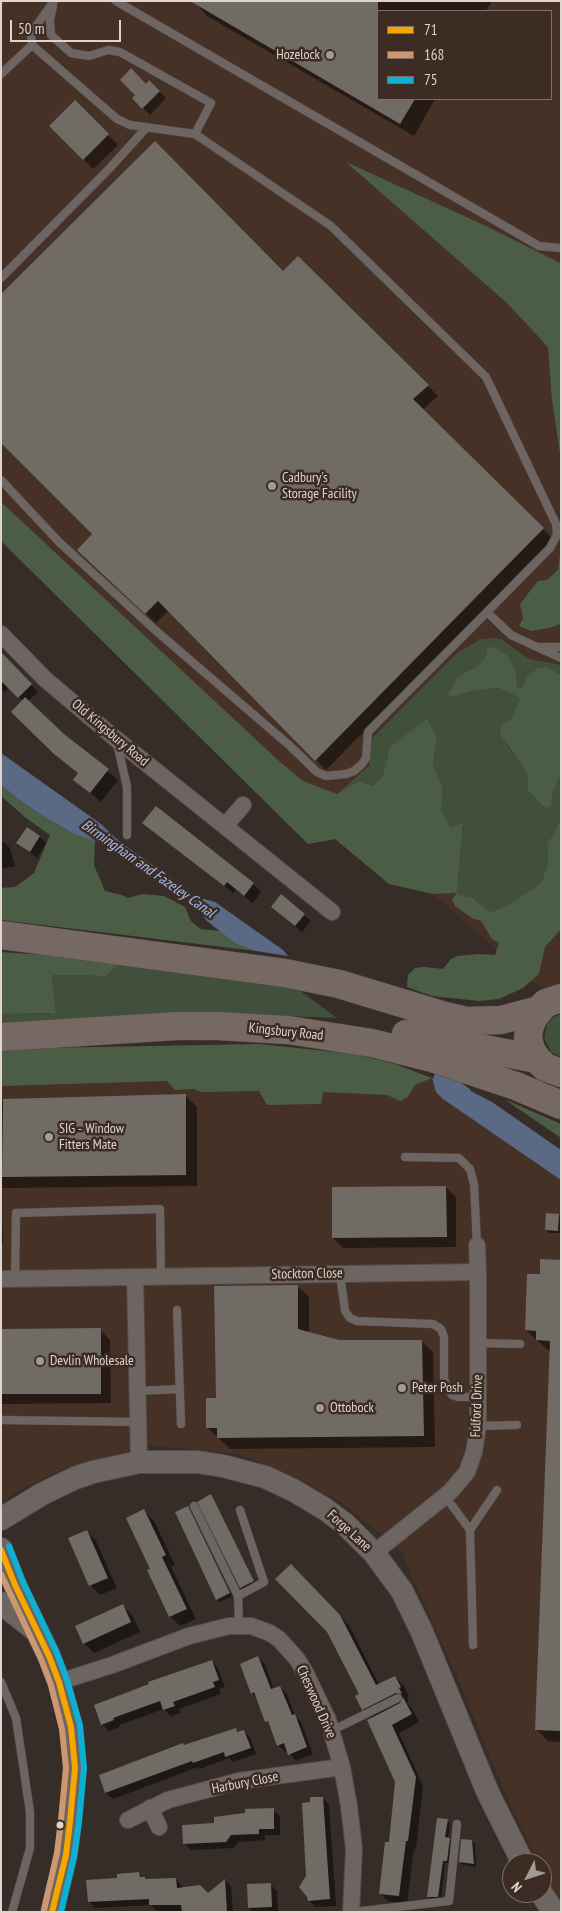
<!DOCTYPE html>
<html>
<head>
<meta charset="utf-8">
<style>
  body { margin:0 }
  #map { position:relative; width:562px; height:1913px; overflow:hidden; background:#362d29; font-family:"PT Sans Narrow",sans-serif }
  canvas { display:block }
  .frame { position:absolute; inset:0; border:2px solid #dfd4ce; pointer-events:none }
  .legend { position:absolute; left:377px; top:10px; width:175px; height:90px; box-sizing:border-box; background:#3c2c23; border:1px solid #7d6f67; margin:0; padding:6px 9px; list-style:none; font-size:15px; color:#dfd4ce }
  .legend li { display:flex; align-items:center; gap:10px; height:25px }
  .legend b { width:25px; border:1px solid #7d6f67 }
  .north { position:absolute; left:502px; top:1853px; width:50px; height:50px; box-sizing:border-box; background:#3c2c23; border:1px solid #7d6f67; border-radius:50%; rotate:229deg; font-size:14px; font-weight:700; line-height:20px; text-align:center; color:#dfd4ce }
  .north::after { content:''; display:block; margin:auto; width:18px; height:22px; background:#a49a94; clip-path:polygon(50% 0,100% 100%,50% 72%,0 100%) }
  .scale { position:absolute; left:10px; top:20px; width:111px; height:22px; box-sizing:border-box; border:2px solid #dfd4ce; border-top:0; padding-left:6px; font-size:15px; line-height:18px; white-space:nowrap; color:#dfd4ce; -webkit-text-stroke:4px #3c2c23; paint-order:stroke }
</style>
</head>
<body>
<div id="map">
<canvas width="562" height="1913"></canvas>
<div class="frame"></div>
<ul class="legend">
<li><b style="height:6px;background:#f7a600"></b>71</li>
<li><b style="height:6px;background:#cd976f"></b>168</li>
<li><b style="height:6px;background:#0dafd3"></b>75</li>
</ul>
<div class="north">N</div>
<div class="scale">50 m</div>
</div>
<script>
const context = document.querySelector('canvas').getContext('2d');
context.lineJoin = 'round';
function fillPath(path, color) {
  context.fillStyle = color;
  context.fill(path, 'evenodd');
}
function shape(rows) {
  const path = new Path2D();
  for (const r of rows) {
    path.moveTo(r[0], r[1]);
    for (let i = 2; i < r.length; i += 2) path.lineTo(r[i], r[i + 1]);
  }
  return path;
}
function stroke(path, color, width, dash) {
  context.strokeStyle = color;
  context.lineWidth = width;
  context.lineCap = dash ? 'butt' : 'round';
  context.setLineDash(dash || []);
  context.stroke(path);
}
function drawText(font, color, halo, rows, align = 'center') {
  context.font = font + ' "PT Sans Narrow",sans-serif';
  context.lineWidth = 5;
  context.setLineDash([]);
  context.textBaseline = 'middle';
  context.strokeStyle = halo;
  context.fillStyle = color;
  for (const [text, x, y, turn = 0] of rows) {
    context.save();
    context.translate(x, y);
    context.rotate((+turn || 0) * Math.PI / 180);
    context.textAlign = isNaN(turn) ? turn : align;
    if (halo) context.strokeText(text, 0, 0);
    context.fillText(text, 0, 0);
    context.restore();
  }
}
fillPath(shape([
  [1,1,561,1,561,996,537,985,433,894,389,884,335,839,308,844,1,541],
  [378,11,551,11,551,99,378,99],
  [291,1065,432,1078,436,1092,561,1180,561,1902,549,1887,542,1872,542,1863,538,1863,503,1788,458,1679,401,1551,342,1503,296,1477,239,1454,147,1445,63,1469,15,1493,1,1503,1,1079]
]), '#463126');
fillPath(shape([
  [493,638,501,639,509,645,529,659,561,665,561,675,546,667,526,678,523,687,517,688,516,671,487,648,487,654,479,665,457,677,452,688,446,694,454,696,472,691,499,688,521,698,511,719,501,726,507,745,522,765,528,778,528,785,551,806,553,793,561,772,561,820,548,843,548,862,542,881,522,898,505,907,490,912,470,896,464,897,457,893,463,823,450,827,440,809,443,787,433,764,437,738,383,776,372,786,359,781,337,794,369,766,372,739,377,733,457,653,481,639],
  [124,960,292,985,337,1018,206,1013,1,1025,1,1014,56,1013,52,975,106,976],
  [561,1014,561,1057,551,1052,544,1038,547,1024,552,1018]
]), '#41503a');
fillPath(shape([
  [346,162,484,225,560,263,561,460,552,400,548,347,507,303],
  [1,502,279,761,303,781,337,794,359,781,372,786,383,776,390,747,427,719,437,738,433,764,443,787,441,809,450,827,463,823,457,893,464,897,470,896,490,912,505,907,533,889,542,881,548,863,548,843,561,820,561,929,545,947,539,974,523,988,499,999,479,1001,432,996,407,987,408,975,415,968,424,967,443,969,451,959,457,956,479,954,495,955,499,943,492,939,481,921,472,918,455,906,452,899,457,893,433,894,389,884,335,839,308,844,1,541],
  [561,546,561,624,549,628,531,631,519,626,523,619,520,604,538,581,547,580,558,570],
  [494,647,507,655,516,671,517,688,523,687,526,678,538,668,546,667,561,675,561,772,553,793,551,806,545,808,528,790,528,778,522,765,500,734,501,726,511,719,520,698,499,688,472,691,454,696,446,695,452,688,457,677,479,665,487,654,487,648],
  [1,785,17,798,41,815,74,834,95,839,94,865,105,891,122,895,128,898,142,894,164,896,185,907,191,921,200,929,220,931,236,944,256,951,1,920,1,888,15,887,34,873,50,835,26,818,1,796],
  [1,952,124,960,106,976,52,975,56,1013,1,1014],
  [259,1044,355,1054,395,1064,432,1078,415,1085,408,1097,400,1101,387,1095,323,1092,321,1104,267,1105,259,1091,201,1092,194,1089,175,1090,167,1081,1,1086,1,1051,42,1048],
  [504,1099,561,1124,561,1138]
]), '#4c5d45');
fillPath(shape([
  [1,753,101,824,119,841,197,897,215,902,283,950,288,956,256,951,236,944,207,921,192,903,114,847,74,834,41,815,17,798,1,785],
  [432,1078,465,1088,492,1102,561,1150,561,1180,443,1099,436,1092]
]), '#5a6984');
fillPath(shape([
  [194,1,492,1,486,11,378,11,378,99,435,99,414,136,207,16],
  [150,82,166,98,150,115,133,98],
  [75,102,118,145,93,169,51,126],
  [298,258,438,396,422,410,553,539,326,770,169,610,156,623,88,559,94,534,284,273],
  [1,654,38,692,28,701,63,735,118,780,101,802,75,779,79,774,22,722,23,701,9,687,5,692,1,688],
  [144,823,253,884,261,892,253,903,236,890,233,893],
  [39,836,46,843,37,858,18,843],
  [1,842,4,842,10,848,15,866,1,869],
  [279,913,304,915,311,921,302,932],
  [185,1095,197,1107,197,1186,2,1188,3,1245,1,1245,1,1101],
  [446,1187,456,1197,456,1247,343,1248,333,1238],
  [559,1215,561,1217,561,1233,549,1233,546,1230],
  [561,1261,561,1742,548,1741,536,1729,550,1352,526,1330,541,1276],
  [297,1286,309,1297,309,1333,339,1341,421,1341,433,1352,435,1447,230,1449,207,1427,217,1399],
  [1,1330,100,1330,110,1340,111,1403,1,1404],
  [211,1496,256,1584,244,1590,199,1502],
  [188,1507,232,1596,220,1602,217,1599],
  [144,1511,154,1521,175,1565,171,1567,196,1619,180,1626,170,1616,152,1569],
  [86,1531,96,1541,117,1588,100,1595,90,1585,69,1539],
  [291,1566,349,1625,379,1685,395,1677,404,1686,409,1696,407,1697,409,1702,406,1702,411,1707,419,1722,399,1733,423,1786,416,1849,414,1848,407,1904,388,1901,380,1893,390,1843,397,1782,372,1718,363,1709,361,1694,328,1631],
  [122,1605,132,1615,140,1632,94,1653,84,1643,76,1626],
  [258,1658,265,1664,274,1690,280,1687,287,1694,295,1716,301,1722,313,1754,296,1761,288,1751,285,1752,278,1745,258,1699,252,1693],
  [211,1661,218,1668,225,1687,219,1689,221,1694,179,1709,180,1713,171,1716,164,1709,119,1725,120,1727,109,1731,102,1724,150,1685],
  [235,1729,239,1733,244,1731,250,1737,256,1754,233,1762,229,1758,200,1769,198,1767,113,1799,106,1793,100,1776],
  [322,1798,329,1804,336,1906,316,1907,309,1901,308,1876,312,1803],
  [273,1810,280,1816,280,1835,265,1835,265,1840,238,1842,233,1848,191,1850,184,1843,216,1824],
  [447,1820,450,1823,448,1839,452,1842,450,1863,445,1863,441,1899,431,1899,428,1897],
  [472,1841,475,1844,476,1867,463,1865,460,1862],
  [139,1874,146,1880,176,1879,182,1886,182,1889,207,1894,225,1880,231,1886,233,1912,157,1912,151,1905,95,1908,89,1902,118,1879],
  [270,1884,277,1891,278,1912,254,1912,249,1908]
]), '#0007');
stroke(shape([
  [441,1078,464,1094]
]), '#5a6984', 15);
fillPath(shape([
  [190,1,378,1,378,99,415,99,400,124],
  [131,68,146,84,149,80,160,91,142,109,132,98,135,95,120,80],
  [75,100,109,134,83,160,49,126],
  [155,141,283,271,298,256,429,385,413,399,544,528,315,761,158,601,145,614,77,550,92,534,1,443,1,294],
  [1,652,32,684,18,698,1,681],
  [25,697,64,734,109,769,90,793,73,780,78,773,54,754,11,712],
  [156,806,254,883,244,896,227,882,224,886,142,823],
  [27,827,40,836,30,852,16,843],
  [281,894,305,914,295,926,271,907],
  [186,1094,186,1175,2,1177,3,1099],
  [446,1186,447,1237,332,1238,332,1187],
  [546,1213,559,1214,558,1231,545,1230],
  [540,1259,561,1260,561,1731,535,1730,550,1341,536,1340,536,1331,525,1330,527,1274,540,1274],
  [298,1285,298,1329,339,1340,422,1340,424,1436,217,1438,217,1428,206,1428,206,1398,216,1398,214,1286],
  [101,1328,101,1394,1,1394,1,1329],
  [211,1494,254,1581,240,1588,197,1502],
  [188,1506,230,1593,216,1600,175,1512],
  [144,1509,166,1555,162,1557,187,1609,169,1617,147,1570,150,1569,126,1518],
  [87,1530,108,1578,89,1586,68,1538],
  [291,1564,340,1615,376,1685,395,1676,401,1687,399,1688,402,1694,396,1693,362,1710,355,1696,359,1694,327,1632,275,1579],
  [123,1604,131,1622,83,1644,75,1626],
  [258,1656,271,1689,280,1686,292,1715,295,1714,307,1747,288,1755,284,1743,277,1746,268,1721,265,1722,254,1692,251,1694,240,1664],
  [212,1660,219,1680,213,1682,215,1687,173,1702,175,1706,163,1710,160,1701,113,1718,114,1720,101,1725,94,1705,149,1684,148,1682],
  [403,1697,412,1714,392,1725,416,1777,408,1841,406,1841,399,1896,379,1894,385,1842,389,1842,395,1782,367,1720,400,1703],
  [236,1728,237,1732,244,1730,251,1748,225,1757,224,1752,193,1763,192,1761,105,1793,99,1775,183,1743,184,1745],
  [310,1797,323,1797,330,1899,308,1901,307,1897,299,1887,306,1876,302,1803,310,1802],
  [274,1808,274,1829,259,1829,259,1834,231,1835,226,1842,183,1844,182,1825,214,1823,214,1817,245,1813,245,1809],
  [437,1818,448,1819,445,1837,450,1838,447,1861,443,1861,438,1897,427,1897],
  [461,1839,472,1840,474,1864,459,1862],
  [139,1872,140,1877,145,1877,145,1879,176,1878,177,1888,200,1885,208,1893,225,1879,227,1912,182,1912,181,1905,149,1905,149,1899,88,1902,86,1880,117,1878,117,1874],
  [271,1883,272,1907,248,1908,247,1884]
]), '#716b66');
const lane = shape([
  [54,1,31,33,32,45,117,119,130,125,195,134,331,226,486,377,556,524,557,535,550,548,487,612,511,635,561,658],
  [116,1,539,246,561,248],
  [53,6,50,20,51,35,71,53,89,56,108,50,120,52,211,103,195,134],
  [1,74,32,45],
  [1,278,109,169,147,127],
  [1,480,59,542,155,630,289,745,317,772,326,776,346,774,354,771,362,764,366,758,368,732,487,612],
  [539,647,561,647],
  [117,743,127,787,127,835],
  [405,1157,459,1158,470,1169,474,1184,477,1245],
  [340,1274,345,1311,350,1318,357,1321,433,1324,441,1329,444,1337,444,1379,448,1388,452,1395,458,1397,478,1397],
  [15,1279,16,1213,160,1209,161,1277],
  [177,1310,181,1424],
  [478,1343,520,1344],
  [137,1391,180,1389],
  [1,1420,138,1422],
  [478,1426,517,1425],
  [445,1496,470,1530,473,1645],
  [194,1506,238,1596,239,1626],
  [470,1530,497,1490],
  [238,1596,264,1582,240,1510],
  [1,1682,16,1718,30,1812,30,1848,12,1912],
  [331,1731,398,1698],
  [353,1912,449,1901,457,1824]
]);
const street = shape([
  [1,634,45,679,116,739,332,912],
  [225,826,243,805],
  [135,1277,139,1462],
  [1,1279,478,1272],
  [374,1553,450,1492,467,1472,474,1452,478,1426,478,1272,477,1245],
  [59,1682,112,1665,189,1636,229,1626,251,1626,270,1633,279,1639,297,1659,305,1672,328,1720,342,1767,349,1806,354,1849,351,1912],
  [150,1808,159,1827],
  [128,1820,168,1800,239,1781,342,1767]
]);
const secondary = shape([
  [1,1519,42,1494,75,1478,93,1472,139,1462,198,1462,223,1466,265,1477,293,1490,325,1509,345,1524,374,1553,402,1591,422,1632,488,1793,523,1863],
  [1,1549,15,1585,49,1656,59,1682,71,1727,75,1768,70,1821,66,1855,52,1912],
  [1,1603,34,1629],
  [541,1893,554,1912]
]);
const highway = shape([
  [1,935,285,973,339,984,438,1014,467,1021,501,1020,539,1010],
  [561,998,546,1003,539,1010,533,1018,529,1029,528,1039,531,1050,537,1059,545,1067,561,1073],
  [406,1034,537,1059],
  [1,1037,177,1026,217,1026,288,1030,372,1043,432,1058,516,1086,561,1105]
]);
stroke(lane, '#534b47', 9);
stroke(street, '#534b47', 18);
stroke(secondary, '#534b47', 24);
stroke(highway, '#534b47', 29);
stroke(lane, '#6c6561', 8);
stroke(street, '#6c6561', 16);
stroke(secondary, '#6c6561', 22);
stroke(highway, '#766963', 28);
stroke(shape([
  [1,1550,15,1585,49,1656,59,1682,71,1727,75,1768,70,1821,66,1855,52,1912]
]), '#f7a600', 6);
stroke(shape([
  [1,1574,41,1659,51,1685,62,1729,66,1768,61,1820,57,1853,44,1910]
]), '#cd976f', 6);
stroke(shape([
  [9,1546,23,1582,57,1653,67,1680,80,1725,84,1768,79,1822,74,1857,61,1912]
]), '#0dafd3', 6);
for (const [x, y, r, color] of [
  [330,55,5,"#a49a94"],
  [272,486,5,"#a49a94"],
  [49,1137,5,"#a49a94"],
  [40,1361,5,"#a49a94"],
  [402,1388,5,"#a49a94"],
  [320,1408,5,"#a49a94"],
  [60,1825,4.5,"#dfd4ce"]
]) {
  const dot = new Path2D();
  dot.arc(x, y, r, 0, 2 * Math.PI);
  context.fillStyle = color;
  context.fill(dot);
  stroke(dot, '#3c2c23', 2);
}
drawText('14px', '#dfd4ce', '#3c2c23', [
  ["Hozelock",320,55,"right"],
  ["Cadbury's",282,478],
  ["Storage Facility",282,494],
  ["SIG - Window",59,1129],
  ["Fitters Mate",59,1145],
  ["Devlin Wholesale",50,1361],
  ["Peter Posh",412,1388],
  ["Ottobock",330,1408]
], 'left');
drawText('14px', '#dfd4ce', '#3c2c23', [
  ["Old Kingsbury Road",110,733,40],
  ["Kingsbury Road",286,1032,6],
  ["Stockton Close",307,1274,-1],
  ["Fulford Drive",477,1406,-88],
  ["Forge Lane",349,1531,42],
  ["Cheswood Drive",316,1702,66],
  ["Harbury Close",245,1783,-11]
]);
drawText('italic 15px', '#a1bff2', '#3c2c23', [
  ["Birmingham and Fazeley Canal",148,869,35]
]);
</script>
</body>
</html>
